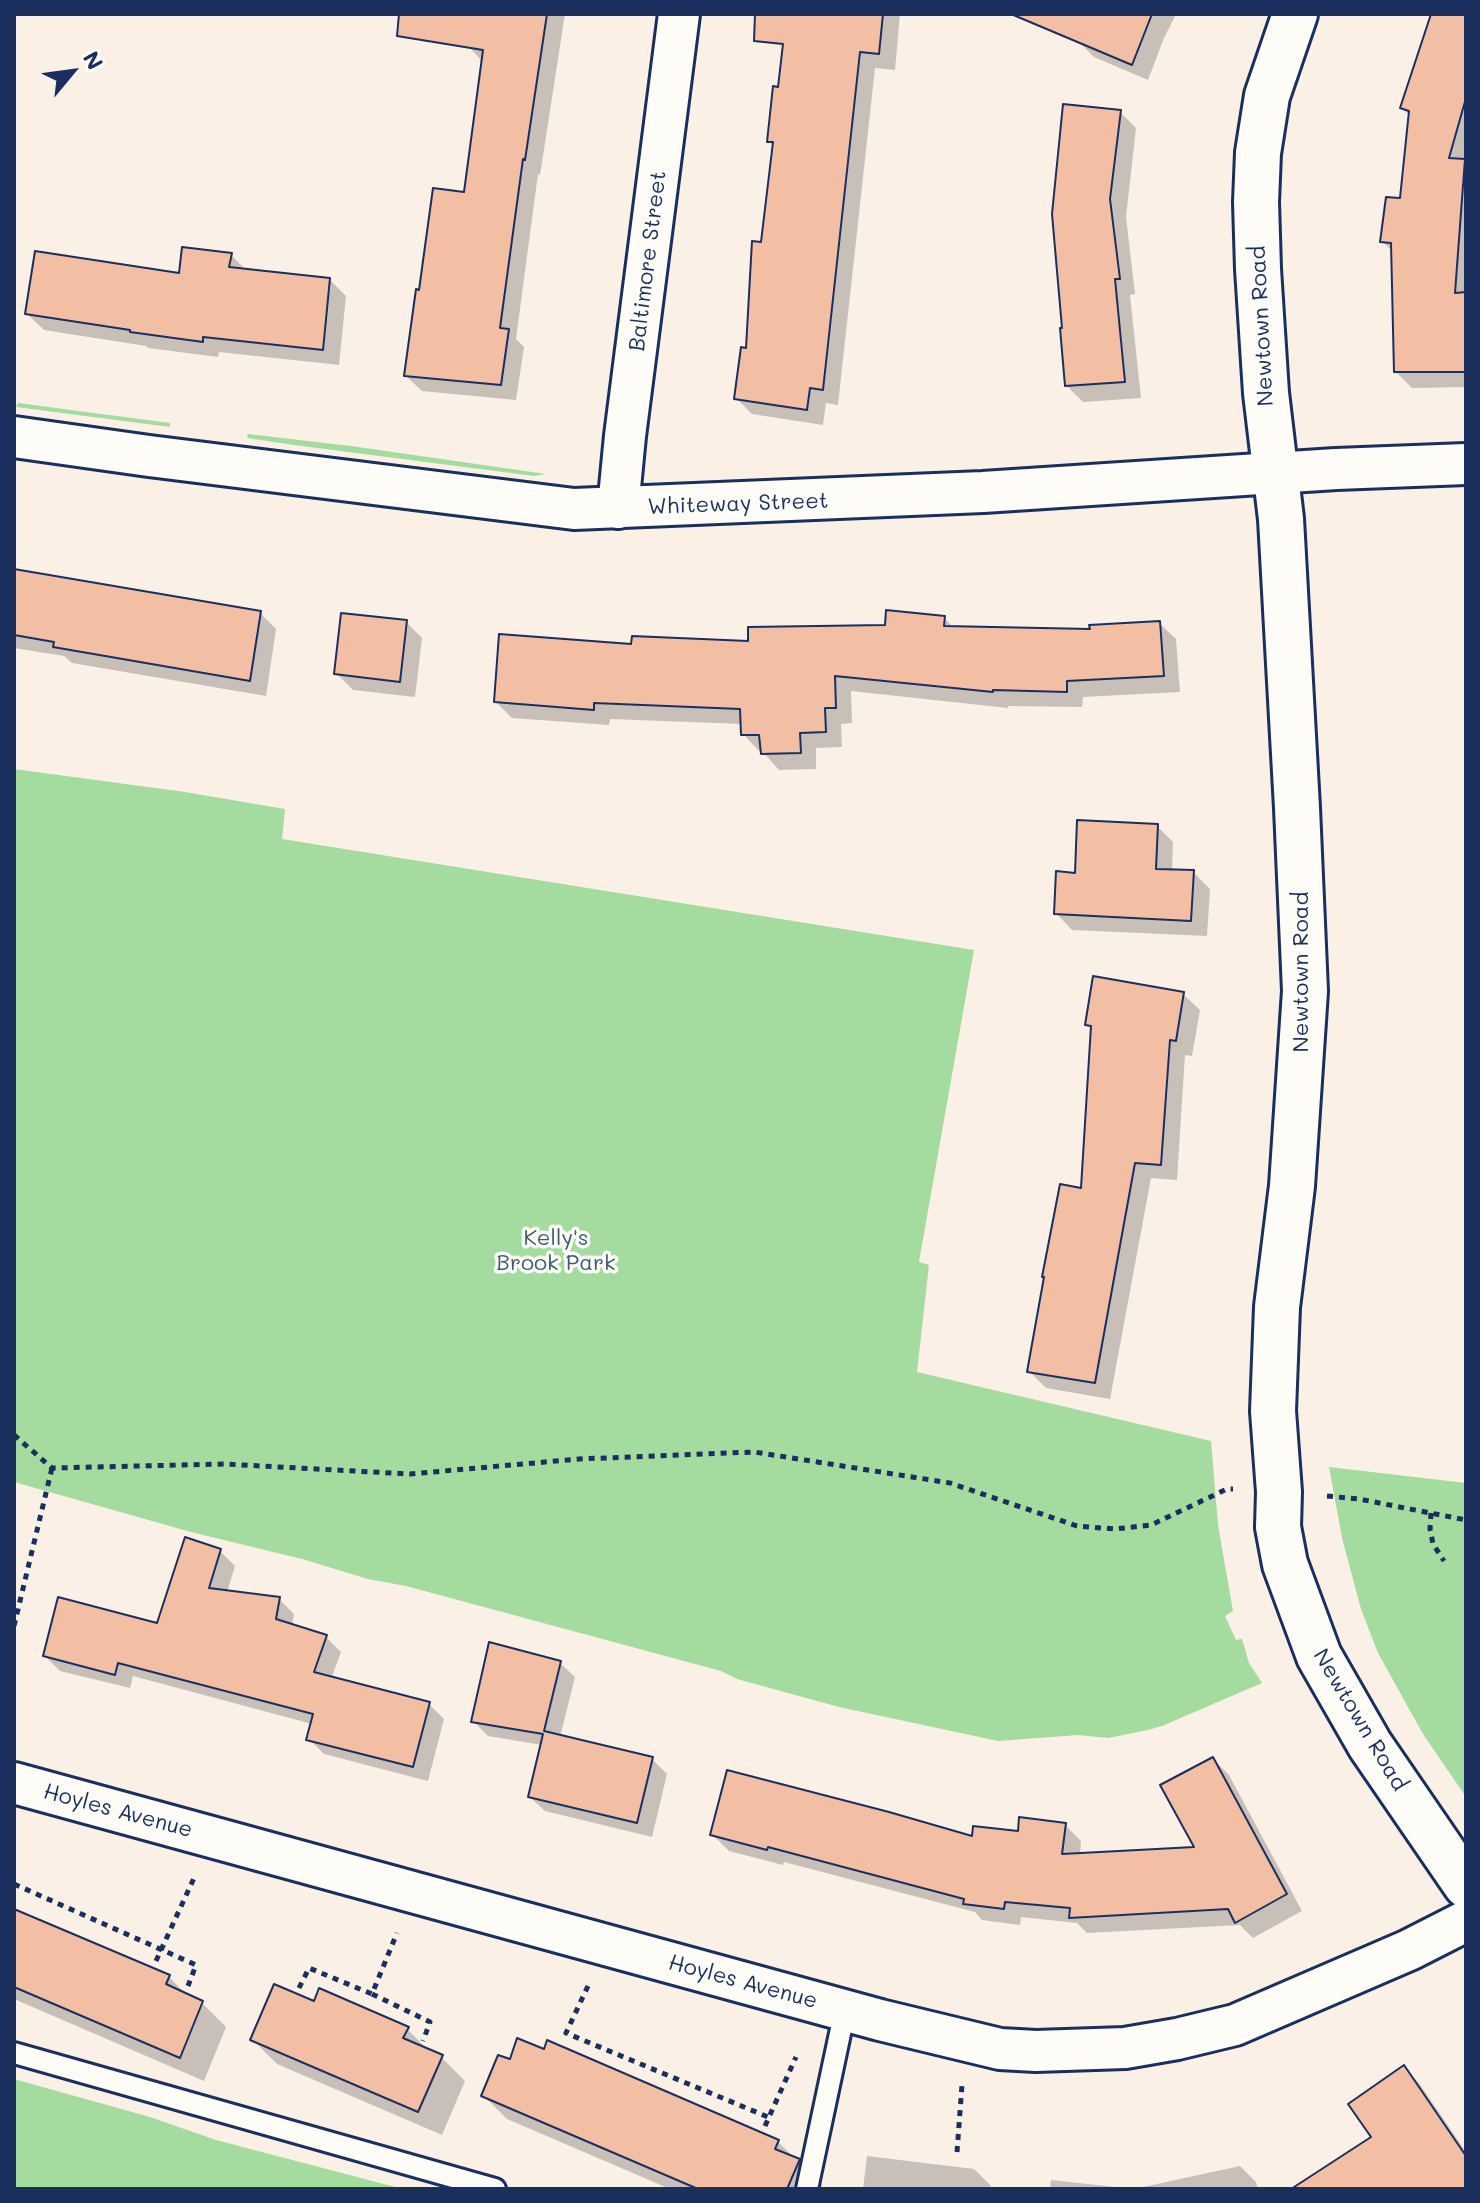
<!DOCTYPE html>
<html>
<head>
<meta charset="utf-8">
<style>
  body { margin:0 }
  #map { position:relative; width:1480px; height:2203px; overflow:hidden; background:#fbf0e6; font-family:Mali,sans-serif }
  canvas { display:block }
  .frame { position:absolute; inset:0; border:16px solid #1b2f5e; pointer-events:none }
  .north { position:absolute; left:32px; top:32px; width:80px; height:80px; -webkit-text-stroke:6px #fdfcf7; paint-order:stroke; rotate:61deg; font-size:22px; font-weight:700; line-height:32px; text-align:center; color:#1b2f5e }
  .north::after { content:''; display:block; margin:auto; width:28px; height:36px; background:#1b2f5e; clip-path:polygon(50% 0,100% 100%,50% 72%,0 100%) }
</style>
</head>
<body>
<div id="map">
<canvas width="1480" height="2203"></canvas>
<div class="frame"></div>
<div class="north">N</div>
</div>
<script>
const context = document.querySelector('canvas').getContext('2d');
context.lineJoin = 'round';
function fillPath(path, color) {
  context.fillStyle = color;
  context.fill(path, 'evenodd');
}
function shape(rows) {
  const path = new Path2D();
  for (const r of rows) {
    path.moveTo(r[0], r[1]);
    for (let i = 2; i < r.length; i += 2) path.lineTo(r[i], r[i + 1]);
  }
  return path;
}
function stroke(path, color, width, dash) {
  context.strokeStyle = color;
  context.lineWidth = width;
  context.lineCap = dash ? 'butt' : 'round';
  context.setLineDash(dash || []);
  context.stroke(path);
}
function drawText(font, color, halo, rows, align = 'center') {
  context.font = font + ' Mali,sans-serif';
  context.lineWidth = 7;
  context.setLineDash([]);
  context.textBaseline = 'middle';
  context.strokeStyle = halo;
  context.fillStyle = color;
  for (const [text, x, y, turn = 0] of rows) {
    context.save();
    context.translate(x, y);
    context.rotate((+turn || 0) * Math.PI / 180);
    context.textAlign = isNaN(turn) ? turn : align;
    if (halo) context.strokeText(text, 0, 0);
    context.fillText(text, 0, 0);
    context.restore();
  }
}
fillPath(shape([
  [18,403,170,423,170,427,16,407],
  [248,434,351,446,546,474,534,476,294,445,247,438],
  [14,769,185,792,285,809,282,839,974,950,919,1262,929,1265,917,1372,1211,1441,1218,1525,1233,1611,1225,1616,1236,1640,1242,1639,1249,1663,1262,1683,1162,1726,1148,1730,1108,1738,1078,1735,998,1741,839,1707,737,1679,721,1671,406,1586,368,1579,302,1559,191,1532,14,1482],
  [1329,1467,1466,1483,1466,1797,1423,1734,1378,1653,1361,1609,1342,1538],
  [14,2079,150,2117,216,2140,403,2189,14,2189]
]), '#a4db9e');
fillPath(shape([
  [472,14,565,14,540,175,538,174,516,339,524,347,516,400,422,391,406,376,420,292,465,195,483,62,468,46],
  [788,14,900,14,895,70,875,68,838,405,826,403,823,425,752,414,736,398,747,350,763,244,774,147,769,141,780,89],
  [1089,14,1176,14,1164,38,1148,80,1094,57,1078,41],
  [1434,14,1466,14,1466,387,1412,388,1396,372,1394,253,1382,241,1402,200,1410,116,1402,108],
  [1120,112,1136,128,1126,217,1135,294,1130,295,1141,398,1083,402,1066,385,1064,330],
  [231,255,247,271,330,280,346,296,339,365,219,352,218,357,148,348,146,346,44,330,27,314,181,275],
  [14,571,260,613,276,629,266,696,72,663,64,656,14,648],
  [944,618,955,629,1092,631,1159,623,1176,639,1180,692,1083,697,1082,707,1008,706,1008,708,851,691,852,723,841,724,842,747,816,748,816,769,779,770,762,751,759,751,743,734,743,724,610,719,609,725,512,718,496,702,633,646,750,644],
  [406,622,422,638,415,697,353,690,336,673],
  [1157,826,1173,842,1172,871,1193,872,1210,889,1207,936,1072,930,1056,913,1077,875],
  [1183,994,1200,1010,1192,1056,1185,1055,1177,1180,1151,1178,1110,1399,1046,1388,1029,1371,1083,1190,1093,1031,1087,1024],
  [220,1551,235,1566,227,1592,279,1599,294,1614,292,1626,326,1637,341,1652,331,1679,429,1704,444,1719,428,1781,324,1754,309,1739,312,1724,133,1676,130,1688,60,1671,45,1656,159,1625],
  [560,1663,575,1677,560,1737,652,1759,667,1774,652,1837,545,1811,530,1797,542,1745,488,1736,473,1721],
  [1213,1759,1229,1775,1302,1911,1253,1938,1240,1925,1087,1933,1077,1923,1021,1917,1020,1925,982,1920,975,1912,784,1862,783,1865,729,1851,713,1835,973,1839,1020,1833,1065,1825,1081,1841,1080,1855,1197,1849],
  [14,1911,169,1977,189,1997,202,2003,226,2027,204,2081,14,1999],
  [315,2004,407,2029,430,2052,441,2057,465,2081,442,2135,277,2064,253,2040],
  [545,2052,778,2142,822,2185,821,2189,670,2189,507,2119,483,2095,511,2062],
  [1404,2068,1419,2083,1466,2152,1466,2189,1316,2189,1373,2138],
  [867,2156,974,2169,991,2186,990,2189,863,2189],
  [1240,2166,1256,2182,1258,2189,1050,2189,1051,2180,1134,2189]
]), '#0003');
const building = shape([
  [399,14,547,14,525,160,523,159,500,328,509,329,501,385,404,376,416,289,419,290,433,188,464,192,483,50,397,36,399,14],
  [755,14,883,14,879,54,860,52,823,390,810,388,807,410,734,399,741,347,746,348,752,241,761,242,773,142,767,142,773,86,778,87,783,44,754,41,755,14],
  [1011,14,1152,14,1132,65,1011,14],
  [1431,14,1466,14,1466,98,1449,158,1465,159,1455,293,1466,292,1466,372,1394,372,1391,243,1380,242,1386,197,1400,198,1409,111,1400,108,1431,14],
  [1063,104,1121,110,1110,199,1120,279,1115,279,1125,382,1065,386,1060,328,1062,328,1052,214,1063,104],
  [182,247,232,253,229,267,330,278,323,350,203,337,203,342,130,332,130,330,25,314,35,251,179,273,182,247],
  [14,569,261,611,250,681,53,647,54,642,14,635,14,569],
  [886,610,945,616,944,626,1090,629,1089,625,1160,621,1164,676,1067,681,1067,692,993,690,993,692,835,676,836,708,825,708,826,732,800,733,801,753,761,754,759,735,741,735,740,709,594,703,594,710,494,702,499,634,631,644,632,636,748,641,748,627,885,625,886,610],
  [341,613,407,620,400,682,334,674,341,613],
  [1077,820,1158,824,1156,869,1194,870,1191,921,1054,914,1056,871,1075,873,1077,820],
  [1093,976,1184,992,1176,1041,1170,1040,1161,1165,1135,1163,1095,1383,1027,1372,1044,1277,1042,1277,1060,1184,1081,1188,1091,1026,1085,1025,1093,976],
  [185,1537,221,1549,209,1588,280,1597,276,1619,327,1635,314,1672,430,1702,413,1767,306,1740,313,1714,118,1663,115,1675,43,1656,58,1597,157,1623,185,1537],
  [489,1642,561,1661,544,1731,653,1757,637,1823,528,1797,543,1734,471,1722,489,1642],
  [1213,1757,1287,1894,1235,1923,1228,1909,1069,1918,1070,1908,1005,1902,1004,1909,963,1904,964,1899,768,1847,767,1850,710,1835,727,1770,889,1812,972,1836,973,1826,1018,1831,1019,1817,1066,1823,1062,1854,1194,1847,1160,1785,1213,1757],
  [14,1909,170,1975,166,1984,203,2001,180,2058,14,1987,14,1909],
  [274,1984,314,2001,319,1988,409,2027,403,2038,443,2055,418,2112,250,2040,274,1984],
  [517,2038,544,2049,547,2040,779,2140,775,2149,800,2159,787,2189,698,2189,481,2096,498,2055,510,2059,517,2038],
  [1404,2065,1466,2156,1466,2189,1291,2189,1371,2137,1348,2104,1404,2065]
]);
fillPath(building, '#f3bfa4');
stroke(building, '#1b2f5e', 2);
const service = shape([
  [14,2053,495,2189],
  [807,2189,845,2010]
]);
const minor = shape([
  [14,437,149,456,574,509,983,492,1336,469,1466,464],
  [618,508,625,436,679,14],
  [14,1783,880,2020,1000,2049,1036,2051,1125,2048,1177,2039,1235,2025,1409,1950,1466,1921]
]);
const tertiary = shape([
  [1295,14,1267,96,1258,153,1256,202,1258,269,1266,393,1281,519,1297,808,1305,991,1292,1186,1277,1307,1273,1411,1279,1492,1278,1527,1285,1564,1319,1656,1370,1745,1466,1885]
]);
stroke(service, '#1b2f5e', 26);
stroke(minor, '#1b2f5e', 46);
stroke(tertiary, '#1b2f5e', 50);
stroke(shape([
  [14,1435,52,1468,224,1464,410,1474,579,1459,754,1452,950,1483,1077,1526,1115,1529,1151,1525,1227,1489,1233,1489],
  [1327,1496,1359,1499,1466,1520],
  [1431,1513,1430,1529,1433,1544,1444,1561],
  [14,1626,52,1468],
  [14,1884,196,1965,188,1986],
  [156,1961,194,1878],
  [588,1986,566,2033,768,2117],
  [299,1988,309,1968,372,1994,397,1933],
  [372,1994,430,2022,423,2041],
  [765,2126,796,2057],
  [957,2152,962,2085]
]), '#1b2f5e', 5, [6, 6]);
stroke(service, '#fdfcf7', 20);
stroke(minor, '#fdfcf7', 40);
stroke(tertiary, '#fdfcf7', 44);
drawText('22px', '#1b2f5e', '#fdfcf7', [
  ["Baltimore Street",648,261,-83],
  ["Newtown Road",1262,326,-93],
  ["Whiteway Street",738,504,-2],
  ["Newtown Road",1301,972,-90],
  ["Newtown Road",1360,1720,59],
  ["Hoyles Avenue",118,1811,15],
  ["Hoyles Avenue",743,1982,15]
]);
drawText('22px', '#3d5a6e', '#fdfcf7', [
  ["Kelly's",556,1238],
  ["Brook Park",556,1263]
]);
</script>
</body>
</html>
